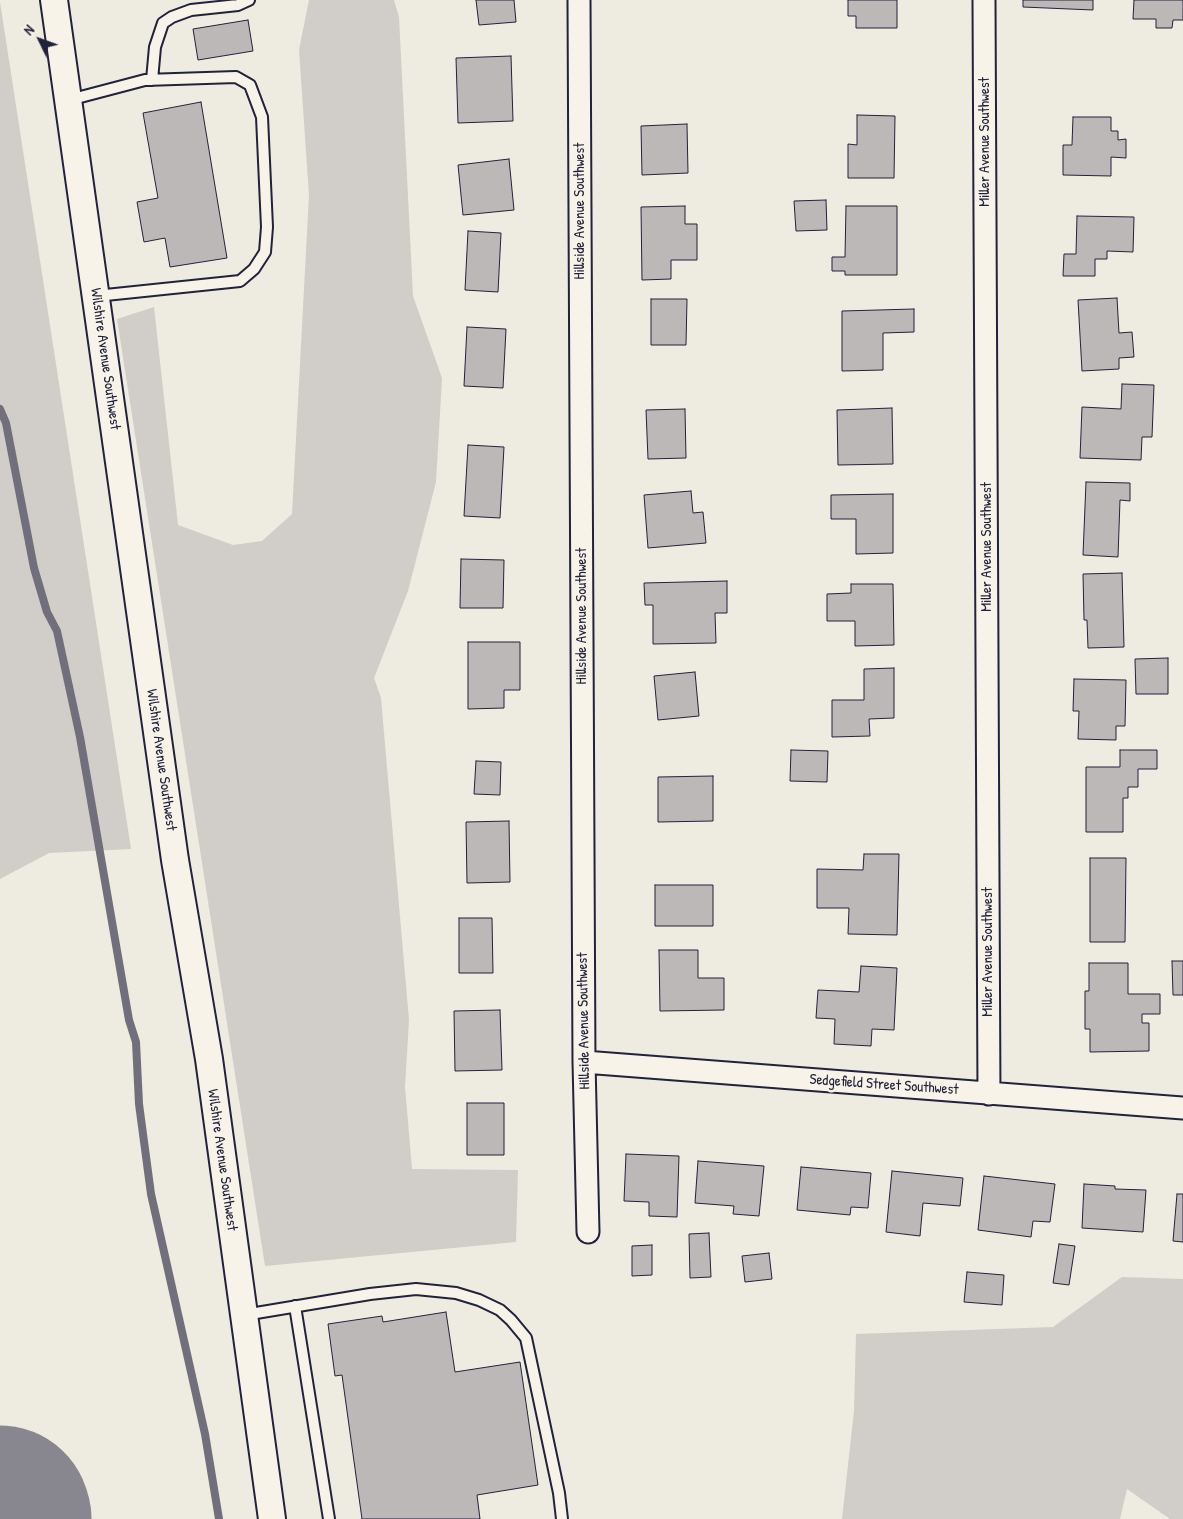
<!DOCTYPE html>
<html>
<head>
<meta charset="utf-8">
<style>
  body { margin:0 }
  #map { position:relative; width:1183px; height:1519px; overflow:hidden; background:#eeebe1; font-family:"Patrick Hand",sans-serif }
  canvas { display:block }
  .north { position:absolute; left:15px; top:15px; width:50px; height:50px; -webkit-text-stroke:4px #f7f3e8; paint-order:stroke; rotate:312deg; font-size:14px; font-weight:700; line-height:20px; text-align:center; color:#22223b }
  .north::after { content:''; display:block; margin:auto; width:18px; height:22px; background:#22223b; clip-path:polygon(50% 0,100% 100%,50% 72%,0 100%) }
</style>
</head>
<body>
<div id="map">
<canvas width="1183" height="1519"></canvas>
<div class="north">N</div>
</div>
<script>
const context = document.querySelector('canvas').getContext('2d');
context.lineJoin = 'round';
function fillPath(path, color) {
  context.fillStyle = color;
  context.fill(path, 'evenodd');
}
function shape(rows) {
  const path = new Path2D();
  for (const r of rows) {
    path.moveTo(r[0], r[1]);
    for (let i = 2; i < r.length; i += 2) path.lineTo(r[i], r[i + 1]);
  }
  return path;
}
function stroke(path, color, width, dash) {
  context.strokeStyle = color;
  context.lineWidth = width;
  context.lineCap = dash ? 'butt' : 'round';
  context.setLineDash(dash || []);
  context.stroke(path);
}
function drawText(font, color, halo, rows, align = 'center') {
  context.font = font + ' "Patrick Hand",sans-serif';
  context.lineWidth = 5;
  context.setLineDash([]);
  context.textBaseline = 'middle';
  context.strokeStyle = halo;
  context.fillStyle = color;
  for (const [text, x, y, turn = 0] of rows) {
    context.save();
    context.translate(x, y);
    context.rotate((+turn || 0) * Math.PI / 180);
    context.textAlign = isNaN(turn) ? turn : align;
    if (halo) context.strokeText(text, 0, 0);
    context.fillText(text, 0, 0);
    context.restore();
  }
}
fillPath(shape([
  [309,0,394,0,399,17,413,296,442,378,436,482,408,591,374,678,381,698,409,1020,405,1087,412,1169,518,1170,516,1242,265,1266,117,319,154,307,178,525,233,545,262,541,292,514,309,195,299,50],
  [0,2,131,849,49,853,0,879],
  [1122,1277,1183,1279,1183,1519,1170,1519,1127,1489,1120,1519,842,1519,854,1411,856,1334,1053,1327]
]), '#d1cdc9');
stroke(shape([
  [0,409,6,423,34,568,47,612,57,631,80,737,129,1020,136,1042,139,1104,151,1194,205,1434,219,1519]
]), '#716f7b', 8);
stroke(shape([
  [0,1516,1,1519]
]), '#88868e', 181);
const building = shape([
  [476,0,514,0,516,22,479,25,476,0],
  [848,0,897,0,897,28,856,28,856,16,848,16,848,0],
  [1023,0,1093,0,1093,10,1023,7,1023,0],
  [1134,0,1183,0,1183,20,1173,20,1172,28,1156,28,1156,19,1133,19,1134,0],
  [248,20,253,51,198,60,193,29,248,20],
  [511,56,513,121,458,123,456,58,511,56],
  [201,102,227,258,170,267,165,238,144,242,137,202,158,198,143,113,201,102],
  [857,115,895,116,894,178,848,178,848,144,857,145,857,115],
  [1073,117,1111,117,1111,131,1118,131,1118,140,1126,139,1126,158,1111,157,1111,176,1063,175,1063,145,1072,145,1073,117],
  [687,124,688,173,642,175,641,126,687,124],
  [509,159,514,210,463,215,458,165,509,159],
  [826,200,827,230,796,231,794,201,826,200],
  [685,206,685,224,697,224,697,260,671,260,671,279,642,280,641,207,685,206],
  [846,206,897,206,897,275,845,275,845,271,832,271,832,257,845,257,846,206],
  [1077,216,1134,217,1133,252,1107,251,1107,259,1095,259,1095,276,1063,276,1064,254,1076,254,1077,216],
  [468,231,501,233,498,292,465,290,468,231],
  [1117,298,1119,333,1132,332,1134,357,1119,358,1119,369,1082,371,1078,300,1117,298],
  [651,299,687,299,686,345,651,345,651,299],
  [914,309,914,332,883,333,883,370,842,371,842,311,914,309],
  [467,327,506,329,503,388,464,386,467,327],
  [1122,384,1154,385,1152,437,1142,437,1141,460,1080,458,1082,407,1121,409,1122,384],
  [892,408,893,464,838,465,837,410,892,408],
  [685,409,686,458,648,459,646,410,685,409],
  [468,445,504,447,500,518,464,516,468,445],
  [1086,482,1130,483,1130,501,1120,500,1118,557,1083,555,1086,482],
  [691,491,693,513,703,512,706,543,648,548,644,495,691,491],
  [893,494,893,553,856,554,856,519,831,519,831,495,893,494],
  [461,559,504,560,503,608,460,608,461,559],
  [1122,573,1124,647,1088,648,1087,620,1084,620,1083,574,1122,573],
  [727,581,727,613,715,613,716,643,653,644,653,605,645,605,644,583,727,581],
  [851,584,893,584,894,645,855,646,855,621,827,621,827,594,851,593,851,584],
  [468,642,520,642,520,690,504,690,504,708,468,709,468,642],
  [1168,658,1168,694,1136,694,1135,659,1168,658],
  [894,668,894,718,869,719,870,736,832,737,832,700,864,700,864,669,894,668],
  [695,672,699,716,658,720,654,676,695,672],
  [1074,679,1126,680,1125,726,1116,726,1116,740,1078,739,1079,711,1073,711,1074,679],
  [791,750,828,751,827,782,790,781,791,750],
  [1120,750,1157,750,1157,769,1138,769,1138,787,1128,787,1128,798,1123,798,1123,832,1086,832,1086,767,1120,767,1120,750],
  [476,761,501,762,500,795,474,794,476,761],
  [713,776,713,821,658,822,658,777,713,776],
  [509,821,510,882,467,883,466,822,509,821],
  [864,854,899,854,897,935,848,934,849,908,817,908,817,869,863,870,864,854],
  [1090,858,1126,858,1125,942,1090,942,1090,858],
  [655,885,713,885,713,926,655,926,655,885],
  [459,918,492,918,493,973,459,973,459,918],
  [659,950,698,950,698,978,724,978,724,1010,660,1011,659,950],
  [1172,961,1183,961,1183,995,1173,995,1172,961],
  [1089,963,1128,963,1128,994,1160,994,1160,1014,1142,1014,1142,1023,1149,1023,1149,1051,1090,1052,1090,1029,1085,1029,1085,991,1089,991,1089,963],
  [861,966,897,968,894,1030,872,1029,871,1046,834,1044,835,1019,816,1018,818,990,859,992,861,966],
  [500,1010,502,1070,455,1071,454,1011,500,1010],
  [467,1103,504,1103,504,1155,467,1155,467,1103],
  [626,1154,679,1156,677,1217,649,1216,649,1202,624,1201,626,1154],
  [698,1161,764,1166,759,1216,733,1214,734,1206,695,1203,698,1161],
  [801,1167,871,1173,868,1208,851,1207,850,1215,797,1210,801,1167],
  [892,1171,963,1178,960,1206,923,1203,920,1236,886,1232,892,1171],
  [984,1176,1055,1184,1050,1222,1033,1221,1031,1237,978,1230,984,1176],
  [1084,1184,1115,1186,1115,1189,1146,1190,1143,1232,1082,1228,1084,1184],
  [1177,1194,1183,1194,1183,1242,1173,1241,1177,1194],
  [709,1233,711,1277,690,1278,689,1234,709,1233],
  [1059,1244,1075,1246,1069,1285,1053,1283,1059,1244],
  [652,1245,652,1275,632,1276,632,1246,652,1245],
  [769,1253,772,1279,745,1282,742,1256,769,1253],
  [967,1272,1004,1275,1002,1305,964,1302,967,1272],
  [446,1312,455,1372,520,1362,538,1485,477,1495,480,1519,362,1519,342,1375,335,1376,328,1324,382,1316,383,1322,446,1312]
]);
fillPath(building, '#bbb8b7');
stroke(building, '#22223b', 1);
const service = shape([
  [152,80,155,47,163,23,172,17,191,10,238,5,249,0],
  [69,100,145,80,236,77,250,85,262,117,267,227,265,252,254,269,240,281,96,296],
  [295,1306,329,1519],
  [244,1315,370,1294,416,1289,456,1293,479,1300,500,1310,511,1320,526,1338,559,1493,562,1519]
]);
const minor = shape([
  [579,0,584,1062,588,1232],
  [984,0,989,1094],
  [584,1062,1183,1108]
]);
const tertiary = shape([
  [54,0,175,860,209,1059,272,1519]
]);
stroke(service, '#22223b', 14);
stroke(minor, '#22223b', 25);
stroke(tertiary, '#22223b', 30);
stroke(service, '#f7f3e8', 10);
stroke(minor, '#f7f3e8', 21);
stroke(tertiary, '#f7f3e8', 26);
drawText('15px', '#22223b', '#f7f3e8', [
  ["Miller Avenue Southwest",985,142,-90],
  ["Hillside Avenue Southwest",580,211,-90],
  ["Wilshire Avenue Southwest",105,359,82],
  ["Miller Avenue Southwest",987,547,-90],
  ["Hillside Avenue Southwest",582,616,-90],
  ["Wilshire Avenue Southwest",161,760,82],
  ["Miller Avenue Southwest",988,952,-90],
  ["Hillside Avenue Southwest",584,1021,-91],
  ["Sedgefield Street Southwest",884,1085,4],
  ["Wilshire Avenue Southwest",222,1160,82]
]);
</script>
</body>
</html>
